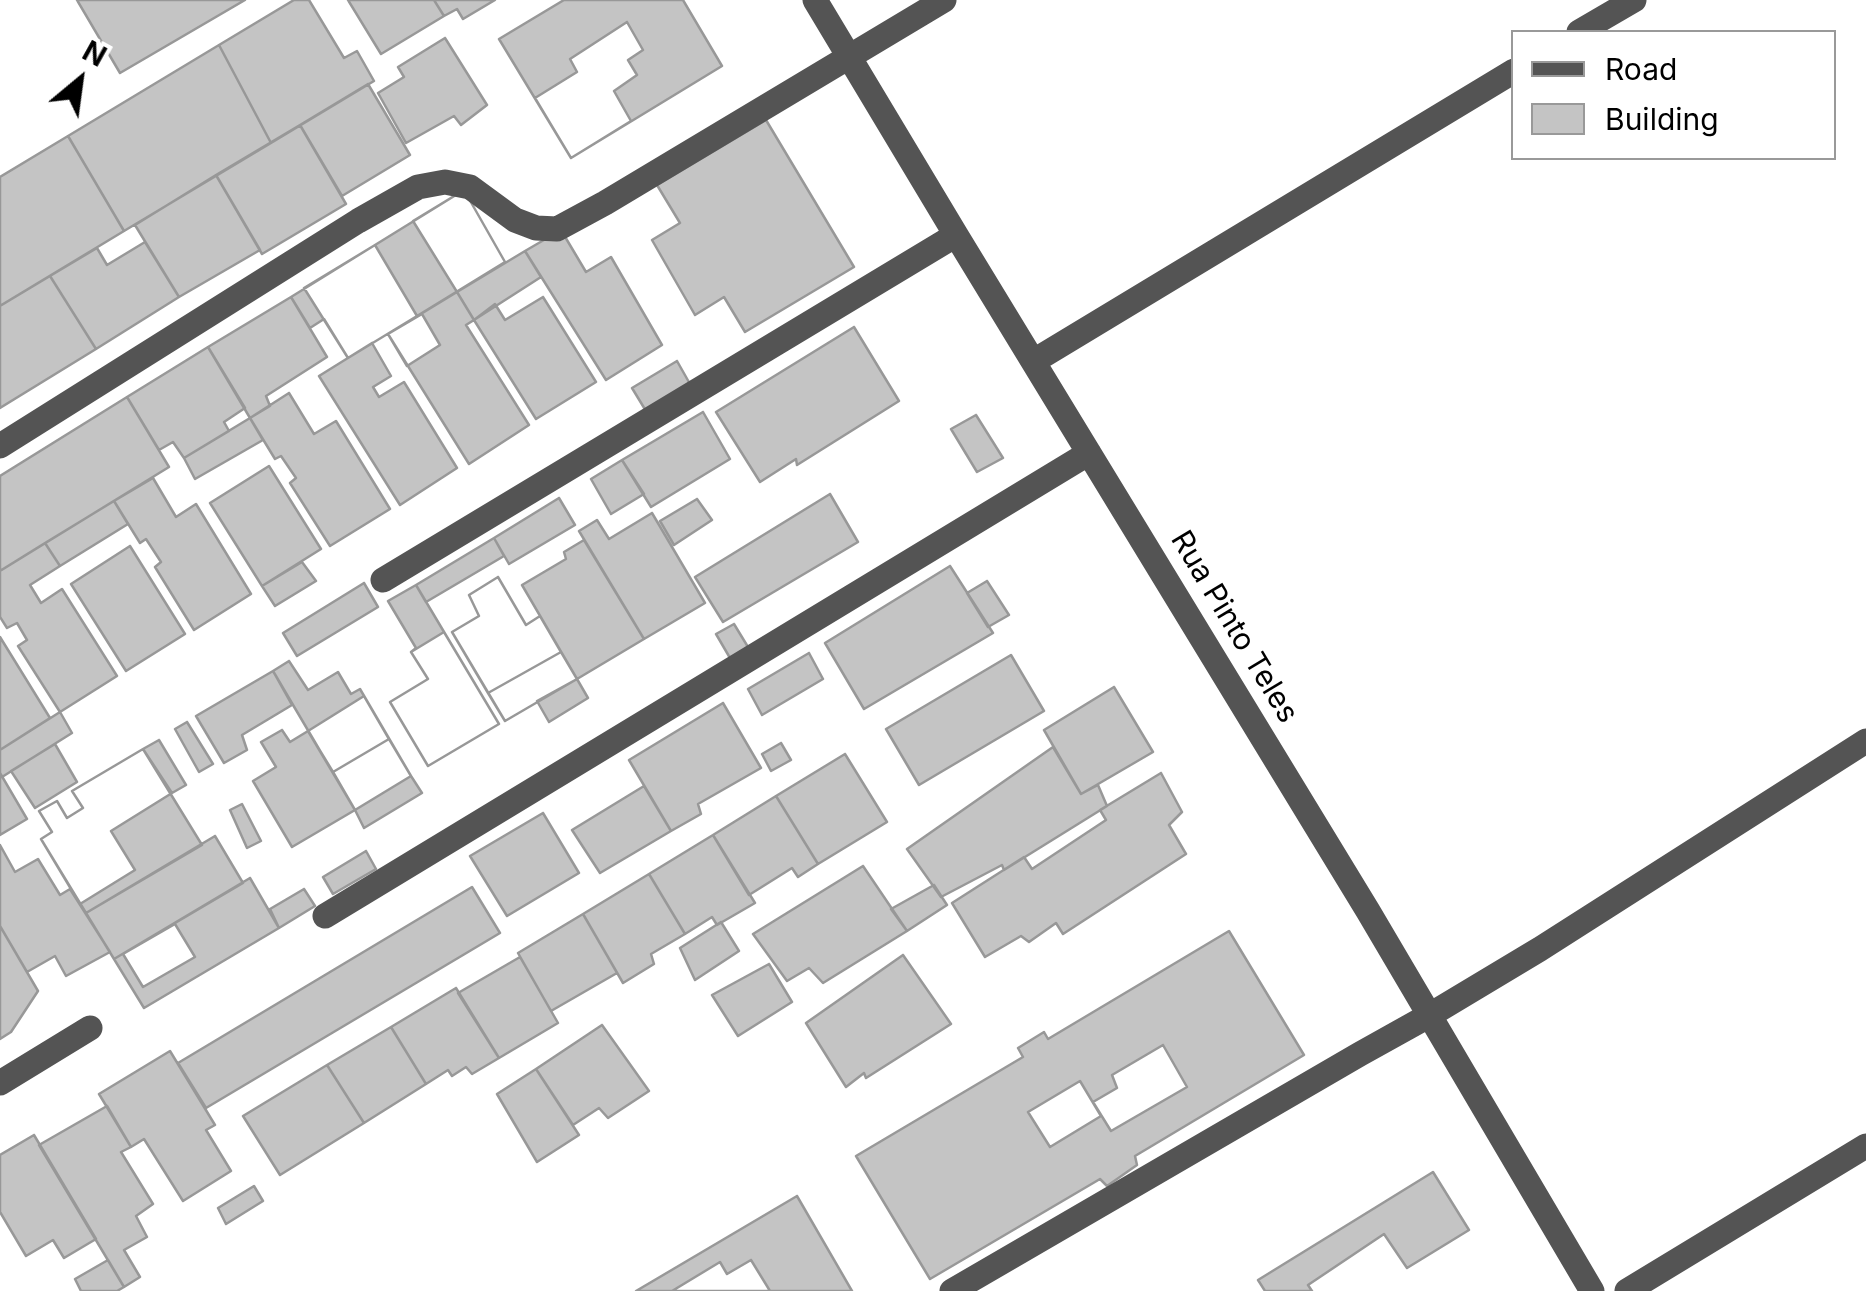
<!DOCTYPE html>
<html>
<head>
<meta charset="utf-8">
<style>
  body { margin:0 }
  #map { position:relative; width:1866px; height:1291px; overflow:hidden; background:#fff; font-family:Inter,sans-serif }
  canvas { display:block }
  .legend { position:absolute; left:1511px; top:30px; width:325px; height:130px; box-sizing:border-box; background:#fff; border:2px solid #999; margin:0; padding:12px 18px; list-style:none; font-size:30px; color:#000 }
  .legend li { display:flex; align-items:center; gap:20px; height:50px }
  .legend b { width:50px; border:2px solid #999 }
  .north { position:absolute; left:30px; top:30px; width:100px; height:100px; -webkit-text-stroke:8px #fff; paint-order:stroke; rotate:29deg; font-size:28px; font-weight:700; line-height:40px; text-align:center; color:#000 }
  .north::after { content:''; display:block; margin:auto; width:35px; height:45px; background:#000; clip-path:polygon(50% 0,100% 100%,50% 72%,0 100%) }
</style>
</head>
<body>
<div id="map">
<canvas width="1866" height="1291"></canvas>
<ul class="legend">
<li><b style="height:12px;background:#545454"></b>Road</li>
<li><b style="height:28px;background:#c4c4c4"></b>Building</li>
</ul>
<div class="north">N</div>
</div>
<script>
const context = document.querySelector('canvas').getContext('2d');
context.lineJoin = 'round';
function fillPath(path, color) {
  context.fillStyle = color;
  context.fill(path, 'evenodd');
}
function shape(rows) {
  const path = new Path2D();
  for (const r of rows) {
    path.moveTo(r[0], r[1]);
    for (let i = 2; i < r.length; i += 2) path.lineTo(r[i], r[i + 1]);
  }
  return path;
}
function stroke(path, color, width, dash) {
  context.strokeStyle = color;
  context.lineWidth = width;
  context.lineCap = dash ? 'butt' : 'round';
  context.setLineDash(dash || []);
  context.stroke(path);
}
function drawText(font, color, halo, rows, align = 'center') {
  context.font = font + ' Inter,sans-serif';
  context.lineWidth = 10;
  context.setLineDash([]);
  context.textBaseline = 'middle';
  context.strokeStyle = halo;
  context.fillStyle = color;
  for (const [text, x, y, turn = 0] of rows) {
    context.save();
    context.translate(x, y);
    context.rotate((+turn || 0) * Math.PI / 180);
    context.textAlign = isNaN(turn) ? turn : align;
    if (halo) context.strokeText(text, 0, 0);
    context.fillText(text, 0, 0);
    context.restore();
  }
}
const building = shape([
  [77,0,245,0,120,73,77,0],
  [294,0,309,0,344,58,357,51,374,81,271,143,219,45,294,0],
  [348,0,434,0,444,16,381,54,348,0],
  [434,0,495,0,463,19,457,9,444,16,434,0],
  [564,0,683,0,722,66,571,158,499,39,564,0],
  [627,22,643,50,628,60,637,75,614,91,631,121,571,158,535,98,577,72,570,59,627,22],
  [445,38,487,105,461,125,454,116,406,143,378,93,404,77,398,67,445,38],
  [219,45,271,143,124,231,68,136,219,45],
  [368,84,410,155,342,196,300,125,368,84],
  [766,120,854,267,745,332,724,297,695,315,652,240,680,223,657,185,766,120],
  [300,125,346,204,262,254,216,175,300,125],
  [68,136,124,231,0,306,0,177,68,136],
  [216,175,260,250,179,297,135,225,216,175],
  [464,190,505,262,457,292,413,221,464,190],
  [464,190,505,262,417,316,375,245,464,190],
  [561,230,586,272,611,257,662,345,606,380,525,251,561,230],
  [145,242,179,297,96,349,50,276,97,248,107,265,145,242],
  [375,245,417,316,348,358,324,319,310,328,291,297,375,245],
  [375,245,417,316,348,358,304,288,375,245],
  [525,251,541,277,474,320,457,292,525,251],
  [50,276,96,349,0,408,0,306,50,276],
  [457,292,474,320,466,325,529,425,469,464,388,334,457,292],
  [291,297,327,357,266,396,270,406,250,418,208,347,291,297],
  [543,297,596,382,536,419,474,320,495,304,505,320,543,297],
  [422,314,440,345,407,366,388,334,422,314],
  [854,327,899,401,797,465,796,459,760,482,716,412,854,327],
  [372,343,391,376,373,387,379,397,404,382,457,468,400,505,319,376,372,343],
  [208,347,245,408,224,422,229,431,184,458,173,442,159,450,127,397,208,347],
  [677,361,690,384,646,411,632,388,677,361],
  [289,393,314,434,336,421,390,509,330,546,290,483,296,478,281,456,275,459,250,418,289,393],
  [127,397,169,467,0,571,0,476,127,397],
  [703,412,730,459,651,507,622,460,703,412],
  [976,415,1003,458,977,472,951,429,976,415],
  [250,418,263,440,195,479,184,458,250,418],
  [622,460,644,494,611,514,591,479,622,460],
  [269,466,321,549,262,586,210,503,269,466],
  [153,478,176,517,196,504,251,594,194,630,155,567,161,562,146,539,140,543,114,501,153,478],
  [830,494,858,542,723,622,695,577,830,494],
  [559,498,575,525,509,564,494,538,559,498],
  [697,499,712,520,674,545,660,521,697,499],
  [114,501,128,524,60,566,45,543,114,501],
  [652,513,705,603,644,639,579,531,597,520,609,539,652,513],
  [494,538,504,556,426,602,416,585,494,538],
  [584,540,644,639,577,679,522,585,566,559,564,552,584,540],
  [45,543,60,566,30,585,41,603,62,589,117,676,60,712,18,646,27,640,17,623,7,628,0,617,0,571,45,543],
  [130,546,185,634,126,671,71,584,130,546],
  [302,562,316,581,275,606,262,586,302,562],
  [950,566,993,633,864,709,825,643,950,566],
  [498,577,526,625,540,616,577,679,505,721,452,632,479,616,469,595,498,577],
  [498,577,526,625,540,616,561,652,488,693,452,632,479,616,469,595,498,577],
  [987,581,1009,615,988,627,967,593,987,581],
  [364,583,378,607,297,656,283,633,364,583],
  [416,585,499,724,428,766,390,702,428,679,411,652,416,648,388,601,416,585],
  [734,624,748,647,730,658,716,634,734,624],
  [444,632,499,724,428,766,390,702,428,679,411,652,444,632],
  [0,637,50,718,0,750,0,637],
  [561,652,577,679,505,721,488,693,561,652],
  [809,653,823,679,762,715,748,689,809,653],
  [1011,655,1044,711,919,785,886,729,1011,655],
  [289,661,308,690,338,672,351,694,360,689,411,776,355,810,273,671,289,661],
  [273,671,292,705,242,735,247,750,224,763,196,716,273,671],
  [577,679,588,698,549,722,537,701,577,679],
  [1114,687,1153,752,1081,794,1044,730,1114,687],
  [364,696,389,739,333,772,308,731,364,696],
  [723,703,761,768,698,804,701,814,671,831,629,760,723,703],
  [60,712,72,733,2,777,0,773,0,750,60,712],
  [187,722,213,764,199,772,175,729,187,722],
  [282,730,290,742,308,731,355,810,292,847,253,781,276,767,261,742,282,730],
  [389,739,411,776,355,810,333,772,389,739],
  [159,740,186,785,172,793,143,749,159,740],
  [781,743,791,760,771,771,762,754,781,743],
  [55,744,77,782,35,808,11,771,55,744],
  [1053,747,1081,794,1098,785,1107,806,1004,870,1002,865,941,897,907,849,1053,747],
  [143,749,202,845,86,913,41,839,52,832,39,811,57,801,67,818,83,808,72,791,143,749],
  [143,749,172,793,111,831,135,870,80,904,41,839,52,832,39,811,57,801,67,818,83,808,72,791,143,749],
  [845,754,887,822,818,864,776,796,845,754],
  [0,773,27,819,0,835,0,773],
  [1161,773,1182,812,1169,825,1186,854,1063,934,1056,923,1029,942,1021,936,985,957,952,903,1024,857,1032,869,1106,820,1100,810,1161,773],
  [411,776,422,793,364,828,355,810,411,776],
  [644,786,671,831,600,873,572,830,644,786],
  [776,796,818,864,798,877,792,868,749,895,713,835,776,796],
  [242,804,261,841,247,848,230,810,242,804],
  [543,813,579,873,507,916,470,856,543,813],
  [713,835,755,903,717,925,712,917,685,934,649,874,713,835],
  [215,836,243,883,114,959,86,913,215,836],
  [0,845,15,872,38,859,60,895,70,889,110,952,66,976,55,956,27,972,0,926,0,845],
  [366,851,376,869,333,894,323,877,366,851],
  [863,866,907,931,823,983,809,968,787,981,753,934,863,866],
  [649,874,685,934,651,954,654,964,623,983,583,914,649,874],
  [250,878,279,928,144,1008,114,959,250,878],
  [934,885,947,905,907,931,891,909,934,885],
  [472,887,500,933,206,1108,178,1063,472,887],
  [304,889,315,906,279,928,270,909,304,889],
  [583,914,617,973,551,1011,518,953,583,914],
  [721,922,739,951,695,980,680,948,721,922],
  [175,924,195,957,143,987,123,954,175,924],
  [0,926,38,991,11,1032,0,1039,0,926],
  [1229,931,1304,1055,1135,1156,1137,1165,1107,1186,1100,1179,930,1279,856,1156,1023,1057,1018,1048,1044,1032,1048,1039,1229,931],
  [903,955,951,1024,866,1078,864,1073,846,1087,806,1023,903,955],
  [520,957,558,1023,499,1058,458,993,520,957],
  [769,964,792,1002,738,1036,712,995,769,964],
  [456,988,499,1058,472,1074,466,1067,452,1076,448,1070,426,1084,391,1027,456,988],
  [602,1025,649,1091,608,1118,599,1108,573,1125,536,1069,602,1025],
  [391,1027,426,1084,364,1123,327,1065,391,1027],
  [1163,1045,1187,1087,1111,1131,1093,1102,1117,1088,1112,1075,1163,1045],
  [170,1051,215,1125,206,1130,231,1171,183,1201,144,1139,131,1147,99,1094,170,1051],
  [327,1065,364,1123,280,1175,243,1116,327,1065],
  [536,1069,579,1135,537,1162,497,1094,536,1069],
  [1080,1081,1101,1116,1050,1147,1028,1112,1080,1081],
  [107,1106,131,1147,121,1152,153,1204,136,1216,147,1237,124,1250,140,1277,124,1287,39,1145,107,1106],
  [34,1135,96,1239,64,1258,53,1240,26,1256,0,1212,0,1155,34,1135],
  [1433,1172,1469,1230,1407,1268,1384,1234,1308,1285,1312,1291,1265,1291,1258,1280,1433,1172],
  [254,1186,263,1201,226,1224,218,1208,254,1186],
  [797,1196,852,1291,636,1291,797,1196],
  [108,1260,124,1287,117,1291,81,1291,75,1279,108,1260],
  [751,1260,770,1291,672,1291,720,1262,727,1274,751,1260]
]);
fillPath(building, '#c4c4c4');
stroke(building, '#989898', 2.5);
stroke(shape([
  [815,0,956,235,1368,911,1592,1291],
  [1579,32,1634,0],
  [1034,361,1514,71],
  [0,446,358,221,418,187,445,182,470,187,515,220,536,228,557,229,605,203,944,0],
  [383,580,956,235],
  [325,916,1089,453],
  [0,1083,90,1028],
  [952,1291,1360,1054,1430,1015,1540,949,1866,741],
  [1627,1291,1866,1146]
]), '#545454', 25);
drawText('30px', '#000', '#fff', [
  ["Rua Pinto Teles",1234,627,59]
]);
</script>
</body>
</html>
